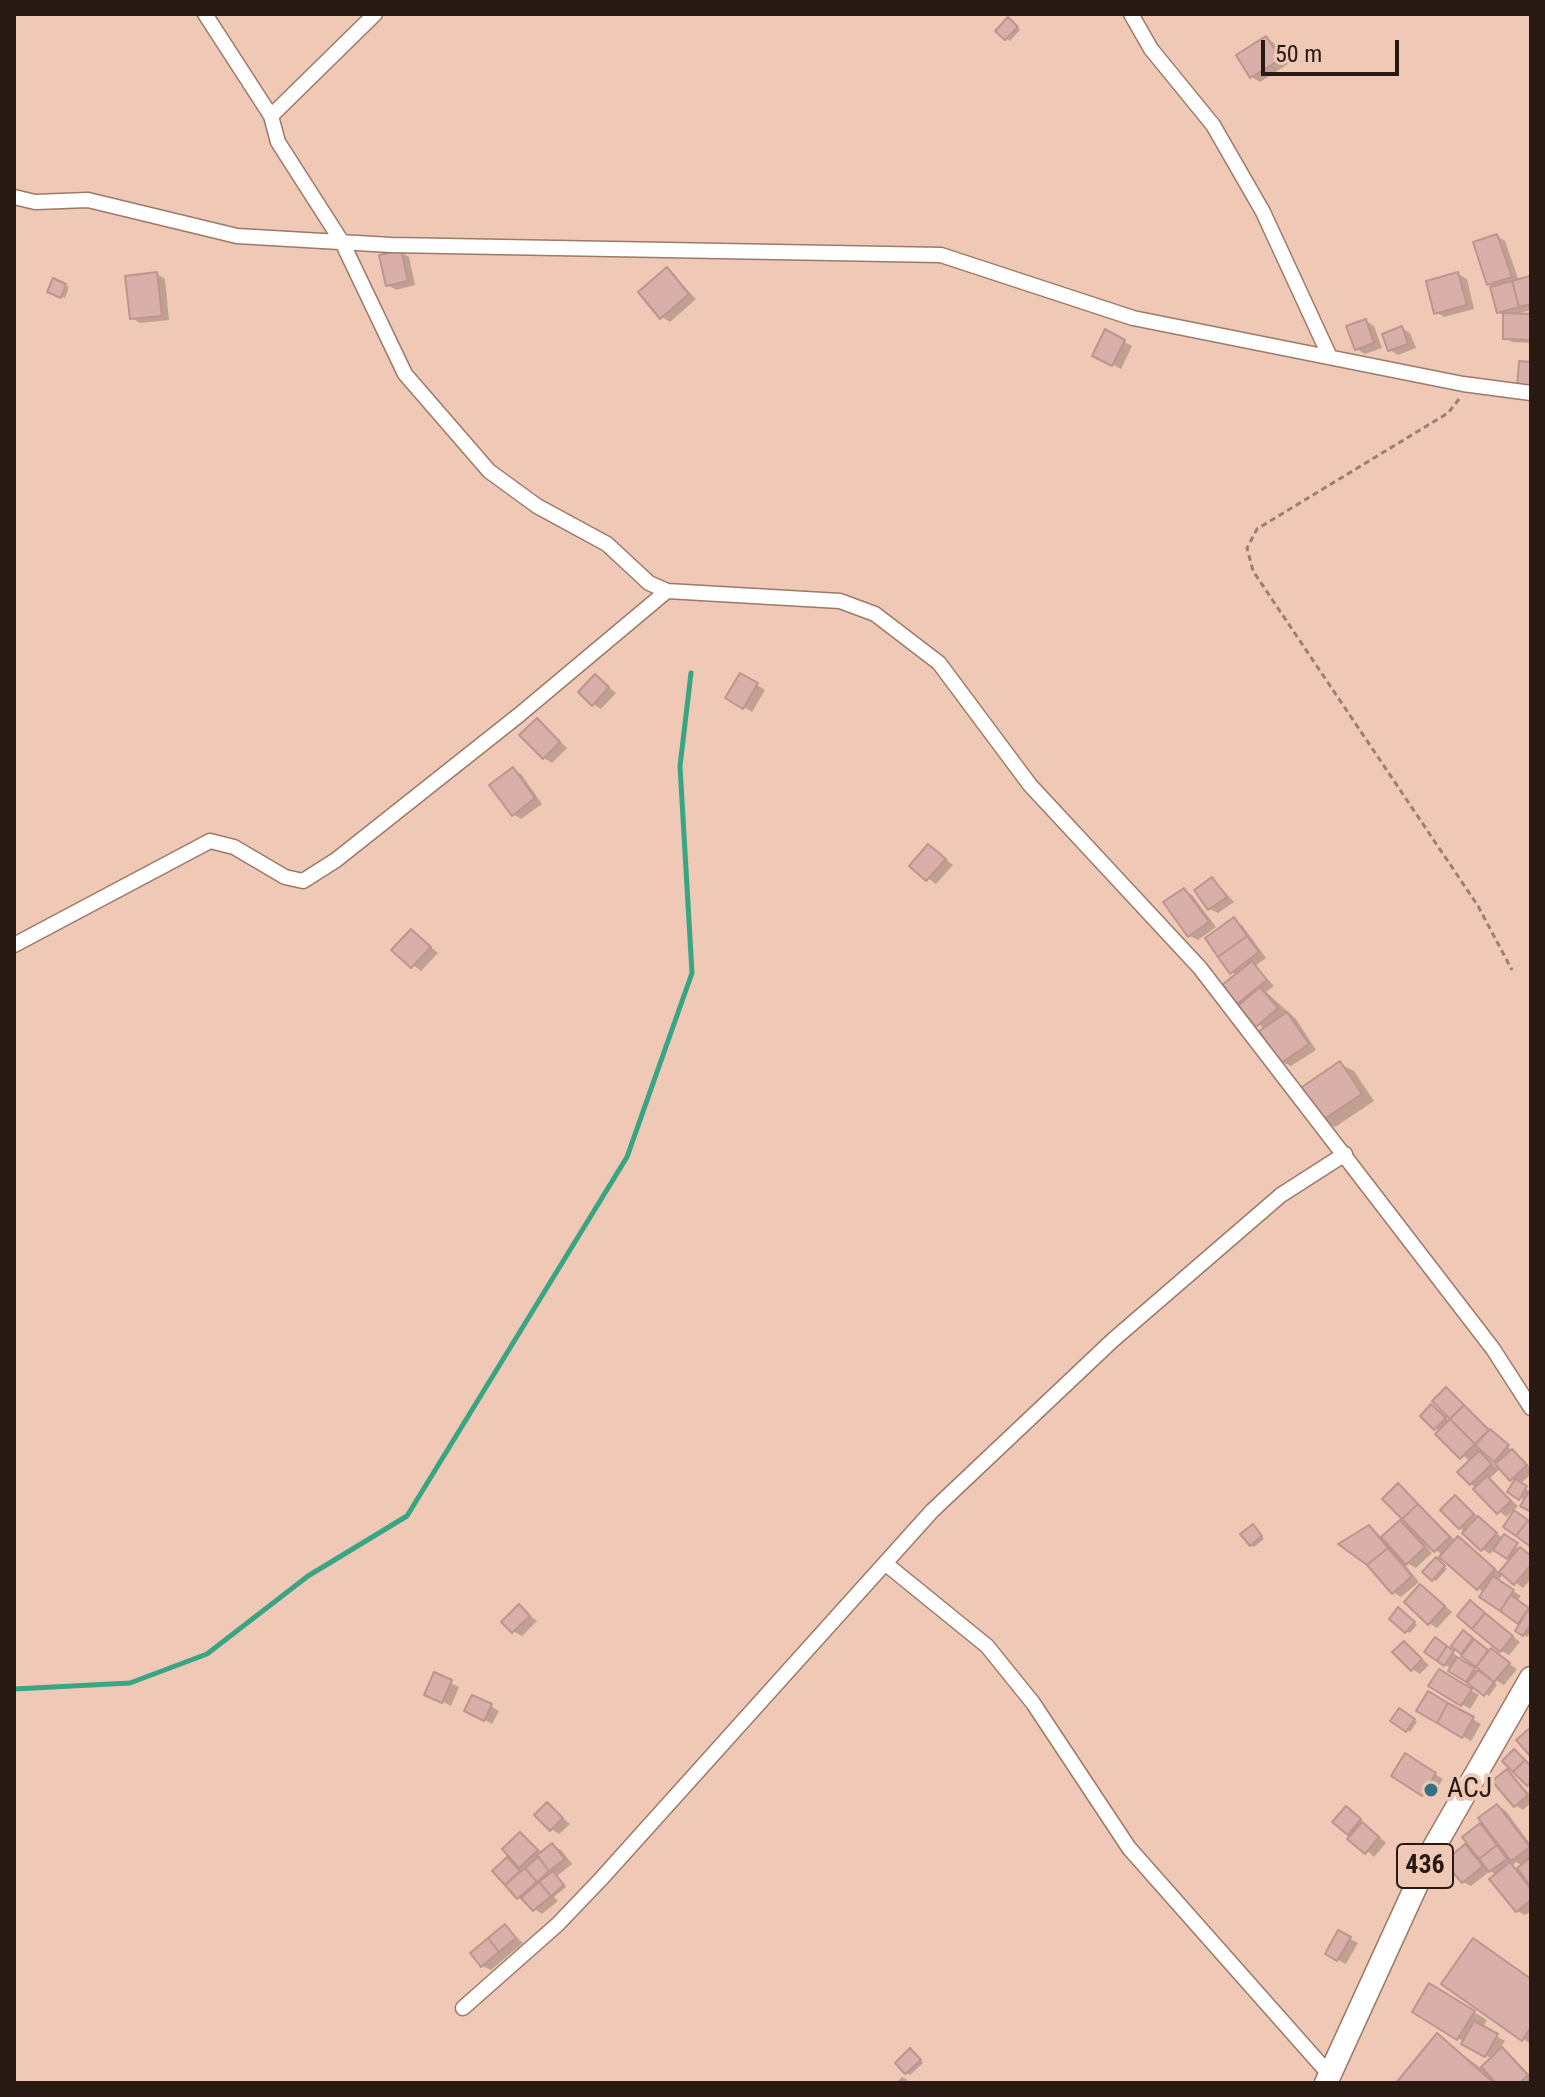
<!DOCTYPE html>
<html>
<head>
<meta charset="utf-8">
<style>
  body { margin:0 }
  #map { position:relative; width:1545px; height:2097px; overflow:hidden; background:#efc9b6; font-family:"Roboto Condensed",sans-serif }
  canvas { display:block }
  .frame { position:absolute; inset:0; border:16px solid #281a13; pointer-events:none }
  .scale { position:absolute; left:1261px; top:40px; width:138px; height:36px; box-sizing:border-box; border:4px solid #281a13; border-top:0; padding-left:10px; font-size:24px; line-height:28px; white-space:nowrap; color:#281a13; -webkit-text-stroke:6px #efc9b6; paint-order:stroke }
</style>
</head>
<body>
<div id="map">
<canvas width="1545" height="2097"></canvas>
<div class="frame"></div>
<div class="scale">50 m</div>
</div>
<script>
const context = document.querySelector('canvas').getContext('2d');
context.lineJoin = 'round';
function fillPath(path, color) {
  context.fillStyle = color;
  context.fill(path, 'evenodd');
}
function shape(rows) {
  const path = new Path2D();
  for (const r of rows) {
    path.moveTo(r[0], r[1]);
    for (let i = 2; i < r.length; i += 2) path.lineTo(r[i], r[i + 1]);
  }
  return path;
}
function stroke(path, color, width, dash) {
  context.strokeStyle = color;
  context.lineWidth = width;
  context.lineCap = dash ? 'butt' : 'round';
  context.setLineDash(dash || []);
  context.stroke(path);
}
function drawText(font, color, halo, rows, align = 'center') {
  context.font = font + ' "Roboto Condensed",sans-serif';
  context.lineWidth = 8;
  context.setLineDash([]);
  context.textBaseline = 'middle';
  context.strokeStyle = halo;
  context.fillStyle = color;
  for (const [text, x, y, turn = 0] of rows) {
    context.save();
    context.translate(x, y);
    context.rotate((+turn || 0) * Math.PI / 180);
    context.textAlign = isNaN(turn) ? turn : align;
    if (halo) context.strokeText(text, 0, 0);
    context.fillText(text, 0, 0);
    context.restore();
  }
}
fillPath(shape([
  [1011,22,1020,30,1010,41,998,31],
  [1266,38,1274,43,1288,64,1260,82,1252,77],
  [1497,236,1505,241,1519,281,1531,279,1531,310,1513,315,1531,316,1531,343,1513,342,1505,338,1505,316,1498,312,1495,288,1489,284],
  [400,252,409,257,415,285,396,290,388,285],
  [667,270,696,299,670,322,662,317],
  [157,274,165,279,169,320,140,323,132,318],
  [1458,274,1467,279,1474,309,1444,317,1436,312],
  [54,280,69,287,65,298,49,291],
  [1366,321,1374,326,1382,348,1365,354,1357,349],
  [1402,328,1410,333,1416,348,1398,355,1390,350],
  [1106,332,1132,346,1121,369,1094,355],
  [741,675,765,690,752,712,728,697],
  [595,676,616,693,601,709,593,704],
  [538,720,567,748,552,763,544,758],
  [513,770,521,774,542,804,521,819,513,814],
  [929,846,953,865,936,884,912,866],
  [1213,879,1234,902,1218,913,1210,909],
  [1184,890,1192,895,1216,927,1198,940,1190,936],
  [1234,920,1242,925,1266,958,1255,966,1274,986,1266,992,1296,1019,1316,1050,1291,1066,1282,1062,1265,1030,1238,1002,1237,975,1231,972],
  [412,931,438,953,421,971,394,950],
  [1340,1064,1354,1071,1374,1101,1335,1127,1322,1120],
  [1446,1390,1531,1468,1531,1474,1520,1484,1531,1493,1531,1510,1526,1501,1509,1492,1515,1481,1501,1468,1489,1479,1518,1506,1506,1517,1471,1484,1470,1462,1436,1428,1435,1408,1450,1422,1453,1419],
  [1482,1449,1493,1459,1500,1463,1496,1467,1479,1453],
  [1398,1486,1456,1541,1459,1538,1467,1543,1500,1573,1512,1560,1495,1549,1490,1554,1482,1549,1460,1528,1456,1497,1503,1539,1531,1556,1531,1579,1523,1588,1504,1574,1497,1581,1521,1596,1517,1601,1531,1611,1531,1631,1527,1637,1518,1631,1522,1624,1482,1596,1484,1593,1424,1539,1422,1541,1432,1553,1416,1568,1401,1560,1419,1582,1401,1597,1393,1592,1369,1527,1383,1538,1400,1522,1414,1530],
  [1253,1527,1264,1539,1254,1547,1251,1545],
  [1440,1561,1447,1569,1436,1581,1433,1579],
  [1421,1586,1452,1612,1437,1628,1429,1623],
  [1471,1603,1520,1642,1509,1655,1501,1651],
  [519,1607,537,1621,522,1636,513,1631],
  [1402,1612,1417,1625,1410,1633,1406,1631],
  [1463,1633,1517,1669,1504,1685,1492,1678,1497,1685,1489,1696,1427,1652,1435,1640,1487,1678,1454,1646],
  [1404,1643,1429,1665,1420,1674,1412,1669],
  [1439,1671,1479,1695,1470,1709,1431,1685],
  [435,1675,459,1687,451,1706,435,1698],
  [1428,1693,1481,1724,1471,1741,1419,1710],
  [491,1706,499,1711,492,1724,467,1710],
  [1400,1711,1417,1722,1410,1732,1393,1720],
  [1405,1756,1443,1779,1431,1798,1393,1776],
  [1507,1772,1531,1795,1531,1803,1523,1810,1515,1805],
  [547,1805,570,1824,559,1834,551,1829],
  [1498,1806,1506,1811,1531,1845,1531,1911,1525,1915,1517,1911,1497,1875,1490,1871,1471,1886,1463,1882,1465,1847,1477,1853,1465,1837],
  [1516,1862,1523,1866,1518,1870,1512,1866],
  [1354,1813,1386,1843,1374,1857,1349,1834],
  [520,1834,543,1853,552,1846,561,1850,572,1864,557,1876,566,1887,554,1897,558,1901,542,1914,518,1897,495,1871,511,1856],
  [505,1926,523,1943,491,1970,482,1966],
  [1339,1933,1358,1943,1346,1964,1328,1954],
  [1474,1941,1531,1979,1531,2044,1523,2039],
  [1430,1986,1487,2020,1482,2028,1505,2041,1500,2048,1531,2076,1531,2083,1397,2081,1437,2035,1482,2069,1492,2059,1414,2011],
  [914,2053,923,2063,910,2075,906,2073],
  [902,2077,906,2079,909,2083,896,2083]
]), '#0003');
stroke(shape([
  [14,1689,130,1683,207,1654,308,1576,407,1516,627,1157,692,973,680,766,691,673]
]), '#38a583', 5);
const building = shape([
  [1008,17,1018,27,1005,40,995,31,1008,17],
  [1266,36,1281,59,1250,78,1236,55,1266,36],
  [1497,234,1512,277,1487,285,1473,242,1497,234],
  [401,250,408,281,386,286,379,255,401,250],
  [667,267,689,294,660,319,638,292,667,267],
  [157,272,162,316,130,319,125,276,157,272],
  [1458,272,1467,305,1434,314,1426,281,1458,272],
  [1530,276,1531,304,1519,307,1512,281,1530,276],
  [53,278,66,284,61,298,47,292,53,278],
  [1512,281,1519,307,1497,313,1490,287,1512,281],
  [1503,313,1531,314,1531,340,1503,339,1503,313],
  [1366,319,1374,343,1355,350,1346,326,1366,319],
  [1402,326,1408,344,1388,351,1382,334,1402,326],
  [1105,329,1125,340,1112,366,1092,356,1105,329],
  [1519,361,1531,362,1531,391,1517,390,1519,361],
  [740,673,758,683,743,709,725,698,740,673],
  [595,674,609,687,592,706,578,692,595,674],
  [537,718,560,742,543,759,519,735,537,718],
  [513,767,535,798,512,816,489,785,513,767],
  [928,844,946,859,926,881,909,866,928,844],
  [1212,877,1227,897,1208,910,1194,890,1212,877],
  [1184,888,1209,922,1188,937,1163,902,1184,888],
  [1234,917,1247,936,1218,957,1205,938,1234,917],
  [411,929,431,947,411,968,391,950,411,929],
  [1247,936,1259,952,1230,974,1218,957,1247,936],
  [1252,961,1267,980,1237,1004,1222,985,1252,961],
  [1260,987,1278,1008,1256,1027,1238,1006,1260,987],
  [1287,1012,1309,1044,1281,1063,1259,1031,1287,1012],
  [1340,1061,1362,1094,1321,1121,1299,1089,1340,1061],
  [1446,1387,1464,1405,1450,1419,1432,1401,1446,1387],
  [1431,1404,1446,1418,1434,1430,1420,1416,1431,1404],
  [1464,1405,1489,1430,1475,1444,1450,1419,1464,1405],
  [1450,1419,1475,1444,1460,1459,1435,1434,1450,1419],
  [1490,1429,1509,1445,1494,1462,1475,1445,1490,1429],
  [1512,1449,1527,1465,1510,1481,1495,1464,1512,1449],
  [1479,1451,1492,1464,1470,1485,1457,1472,1479,1451],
  [1487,1476,1511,1501,1497,1514,1473,1489,1487,1476],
  [1515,1479,1527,1486,1519,1500,1507,1492,1515,1479],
  [1398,1483,1418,1504,1402,1519,1382,1499,1398,1483],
  [1530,1490,1531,1491,1531,1512,1520,1506,1530,1490],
  [1455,1495,1474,1514,1459,1529,1440,1510,1455,1495],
  [1418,1504,1450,1537,1434,1552,1402,1519,1418,1504],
  [1514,1510,1528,1520,1516,1536,1503,1527,1514,1510],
  [1478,1516,1497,1533,1481,1551,1462,1533,1478,1516],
  [1400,1520,1425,1547,1406,1565,1381,1537,1400,1520],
  [1528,1520,1531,1523,1531,1547,1516,1536,1528,1520],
  [1253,1524,1262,1536,1250,1546,1240,1534,1253,1524],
  [1369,1525,1388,1548,1367,1565,1338,1544,1369,1525],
  [1504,1534,1518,1543,1507,1559,1493,1550,1504,1534],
  [1458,1536,1495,1569,1477,1590,1439,1557,1458,1536],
  [1520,1547,1531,1556,1531,1565,1514,1585,1499,1572,1520,1547],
  [1388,1548,1412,1576,1392,1594,1367,1565,1388,1548],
  [1436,1557,1445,1566,1432,1581,1422,1572,1436,1557],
  [1493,1576,1514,1590,1500,1611,1479,1597,1493,1576],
  [1420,1584,1445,1606,1428,1625,1404,1602,1420,1584],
  [1511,1595,1529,1608,1518,1624,1500,1611,1511,1595],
  [1470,1600,1485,1613,1472,1629,1457,1616,1470,1600],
  [519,1604,530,1616,512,1633,501,1622,519,1604],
  [1398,1607,1415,1622,1405,1633,1389,1619,1398,1607],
  [1529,1608,1531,1624,1523,1636,1515,1631,1529,1608],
  [1485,1613,1513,1636,1500,1652,1472,1629,1485,1613],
  [1463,1630,1473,1638,1461,1654,1451,1646,1463,1630],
  [1435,1637,1447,1646,1437,1661,1424,1652,1435,1637],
  [1474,1639,1488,1650,1476,1667,1461,1656,1474,1639],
  [1404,1641,1422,1659,1411,1671,1392,1652,1404,1641],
  [1447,1646,1454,1651,1444,1666,1437,1661,1447,1646],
  [1491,1648,1510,1663,1494,1682,1476,1667,1491,1648],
  [1457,1657,1475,1668,1466,1682,1448,1671,1457,1657],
  [1439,1669,1472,1689,1461,1706,1428,1686,1439,1669],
  [1478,1670,1494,1682,1484,1696,1467,1683,1478,1670],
  [434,1672,452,1680,442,1703,424,1695,434,1672],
  [1428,1691,1448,1703,1437,1723,1416,1711,1428,1691],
  [472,1695,492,1704,484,1721,464,1711,472,1695],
  [1448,1703,1474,1717,1462,1738,1437,1723,1448,1703],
  [1399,1708,1415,1719,1406,1732,1390,1721,1399,1708],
  [1531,1727,1531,1757,1516,1740,1531,1727],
  [1514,1749,1525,1760,1513,1772,1502,1761,1514,1749],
  [1405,1753,1436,1773,1422,1796,1391,1776,1405,1753],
  [1525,1760,1531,1766,1531,1782,1527,1786,1513,1772,1525,1760],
  [1507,1769,1528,1795,1514,1807,1492,1781,1507,1769],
  [547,1802,563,1818,550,1831,534,1815,547,1802],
  [1497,1804,1530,1847,1511,1861,1478,1818,1497,1804],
  [1346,1806,1361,1819,1348,1835,1332,1822,1346,1806],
  [1362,1822,1379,1837,1365,1854,1347,1839,1362,1822],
  [1480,1823,1497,1845,1479,1859,1462,1837,1480,1823],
  [520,1832,538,1850,519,1868,502,1849,520,1832],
  [552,1843,565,1859,549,1871,537,1855,552,1843],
  [1465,1844,1483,1866,1462,1883,1444,1862,1465,1844],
  [1497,1845,1507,1859,1489,1872,1479,1859,1497,1845],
  [507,1857,520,1871,505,1885,492,1871,507,1857],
  [538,1857,549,1871,537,1882,525,1868,538,1857],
  [1531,1857,1531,1887,1517,1868,1531,1857],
  [1510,1862,1531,1889,1531,1900,1516,1912,1489,1879,1510,1862],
  [525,1868,537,1882,517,1899,505,1885,525,1868],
  [553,1871,564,1885,551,1896,539,1882,553,1871],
  [539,1882,551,1896,533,1911,521,1898,539,1882],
  [505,1924,516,1938,499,1952,488,1938,505,1924],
  [1338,1930,1351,1937,1337,1961,1325,1954,1338,1930],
  [488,1938,499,1952,481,1967,470,1953,488,1938],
  [1473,1938,1531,1979,1531,2027,1522,2041,1441,1984,1473,1938],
  [1429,1983,1475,2011,1457,2040,1412,2012,1429,1983],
  [1474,2021,1498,2034,1485,2057,1461,2044,1474,2021],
  [1437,2033,1494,2083,1396,2083,1437,2033],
  [1502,2047,1528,2075,1520,2083,1496,2083,1481,2067,1502,2047],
  [910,2048,921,2060,905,2074,895,2063,910,2048]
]);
fillPath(building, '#d9afa9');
stroke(building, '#bd948e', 2);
const street = shape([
  [205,14,271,116],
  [375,14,271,116,278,142,342,242,405,374,489,471,537,506,607,544,649,583,667,591,840,601,875,614,939,663,1030,785,1200,968,1493,1349,1531,1408],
  [1131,14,1151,49,1213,125,1263,212,1329,355],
  [14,197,35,202,88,200,237,236,391,245,941,255,1133,318,1463,384,1531,393],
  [14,945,210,841,234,847,285,877,303,881,336,860,519,715,667,591],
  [886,1564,987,1646,1033,1703,1129,1848,1329,2074],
  [463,2008,558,1924,601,1879,932,1511,1113,1340,1281,1195,1345,1154]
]);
const primary = shape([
  [1326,2083,1433,1849,1531,1678]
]);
stroke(street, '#9c7968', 17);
stroke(primary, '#9c7968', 25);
stroke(shape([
  [1459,399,1448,413,1257,529,1247,548,1253,571,1478,906,1512,970]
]), '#9c8072', 3, [6, 4]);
stroke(street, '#fff', 14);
stroke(primary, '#fff', 22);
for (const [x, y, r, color] of [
  [1431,1790,8,"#356f88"]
]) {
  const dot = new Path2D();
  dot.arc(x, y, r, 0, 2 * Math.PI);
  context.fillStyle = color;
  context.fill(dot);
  stroke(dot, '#efc9b6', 3);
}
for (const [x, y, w] of [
  [1425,1866,56]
]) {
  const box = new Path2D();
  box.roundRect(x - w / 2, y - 22, w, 44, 6);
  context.fillStyle = '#efc9b6';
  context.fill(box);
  stroke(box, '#281a13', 2);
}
drawText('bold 26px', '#281a13', null, [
  ["436",1425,1866]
]);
drawText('28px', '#281a13', '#efc9b6', [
  ["ACJ",1447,1790]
], 'left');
</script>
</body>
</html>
